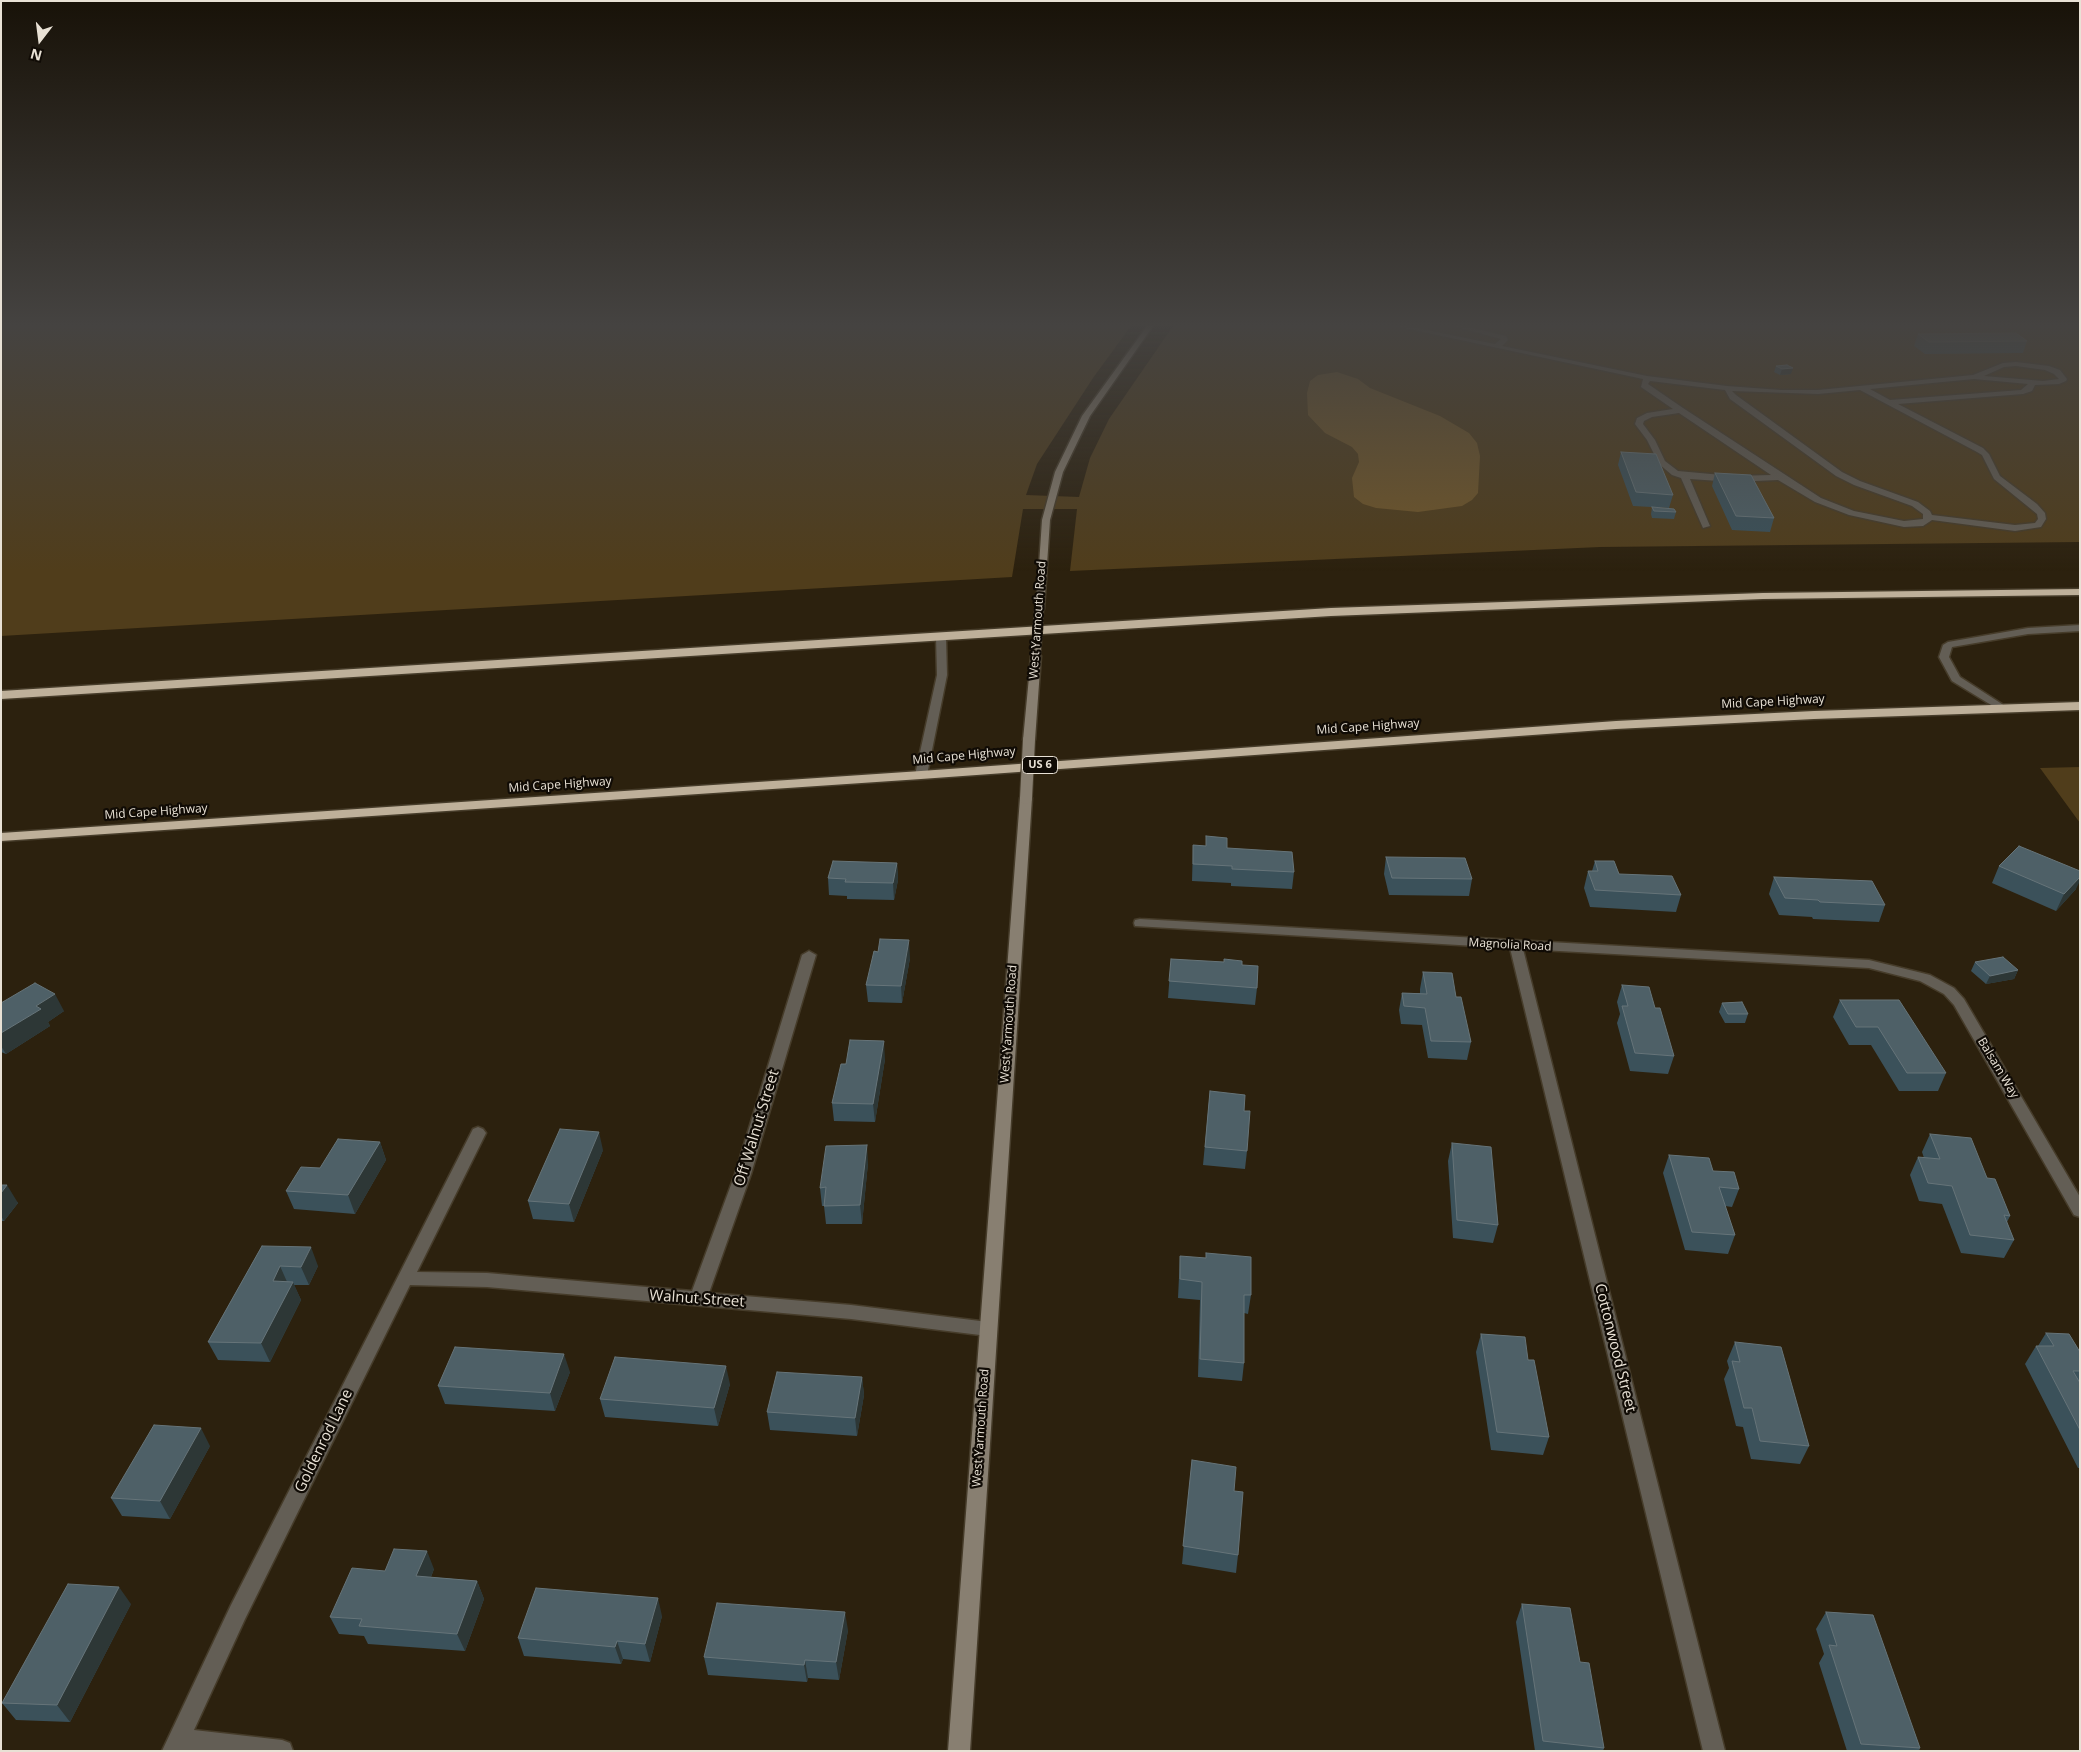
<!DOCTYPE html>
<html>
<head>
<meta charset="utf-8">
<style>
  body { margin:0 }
  #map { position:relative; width:2081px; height:1752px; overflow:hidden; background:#2c210e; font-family:"Open Sans",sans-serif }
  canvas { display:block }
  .frame { position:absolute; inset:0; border:2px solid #e8e1d5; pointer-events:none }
  .north { position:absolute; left:15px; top:15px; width:50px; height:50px; -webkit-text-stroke:4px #100b05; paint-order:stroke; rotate:195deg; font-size:14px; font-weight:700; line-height:20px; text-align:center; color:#e8e1d5 }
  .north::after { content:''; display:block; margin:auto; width:18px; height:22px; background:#e8e1d5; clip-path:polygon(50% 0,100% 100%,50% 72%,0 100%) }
</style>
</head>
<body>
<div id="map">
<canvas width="2081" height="1752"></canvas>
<div class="frame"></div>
<div class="north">N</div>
</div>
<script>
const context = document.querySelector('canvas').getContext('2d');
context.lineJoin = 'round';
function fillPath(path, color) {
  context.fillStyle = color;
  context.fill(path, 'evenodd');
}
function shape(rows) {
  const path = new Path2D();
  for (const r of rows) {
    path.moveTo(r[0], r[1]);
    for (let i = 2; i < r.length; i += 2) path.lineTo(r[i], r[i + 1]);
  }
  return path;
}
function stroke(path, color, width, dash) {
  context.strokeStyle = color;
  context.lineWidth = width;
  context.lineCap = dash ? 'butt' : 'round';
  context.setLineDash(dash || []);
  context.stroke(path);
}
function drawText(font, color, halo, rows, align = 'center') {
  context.font = font + ' "Open Sans",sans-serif';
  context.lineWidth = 4.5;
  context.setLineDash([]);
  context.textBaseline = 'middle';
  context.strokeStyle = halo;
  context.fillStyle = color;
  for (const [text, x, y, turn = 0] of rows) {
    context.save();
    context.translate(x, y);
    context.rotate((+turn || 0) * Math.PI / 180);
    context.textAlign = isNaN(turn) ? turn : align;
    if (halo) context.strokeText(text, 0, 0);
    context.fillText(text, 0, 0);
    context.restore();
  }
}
fillPath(shape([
  [1,326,1131,326,1093,378,1037,464,1026,495,1079,497,1090,458,1109,419,1173,326,2080,326,2080,542,1600,547,1070,571,1077,509,1023,509,1012,577,1,636],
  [2080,767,2080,823,2040,768]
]), '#503d1b');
fillPath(shape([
  [1337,372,1358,379,1370,388,1440,416,1469,433,1477,443,1480,456,1478,493,1472,500,1462,506,1418,512,1376,508,1363,504,1354,497,1352,478,1359,462,1358,454,1352,447,1325,433,1308,415,1307,393,1310,381,1318,375]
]), '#715729');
const lane = shape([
  [1395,326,1407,326,1495,344,1501,339,1453,326,1464,326,1506,336,1508,340,1502,346,1647,376,1727,386,1781,390,1818,390,1973,375,2003,363,2016,362,2049,366,2060,370,2067,379,2066,381,2059,384,2035,385,2032,391,2023,394,1898,404,1983,448,1989,454,2000,476,2037,504,2045,513,2046,519,2041,527,2015,531,1932,520,1923,526,1904,527,1849,515,1815,502,1778,480,1733,482,1690,479,1710,526,1703,528,1681,478,1672,475,1659,464,1647,440,1635,424,1637,418,1647,413,1673,409,1641,387,1643,379,1395,326],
  [2016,366,2045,370,2054,374,2059,379,2043,381,1984,376,2004,367,2016,366],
  [1974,379,2028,384,2021,390,1890,400,1870,389,1974,379],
  [1650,381,1725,390,1730,399,1836,476,1854,485,1912,506,1923,514,1923,519,1904,521,1854,511,1821,498,1683,408,1648,384,1650,381],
  [1860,390,1977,452,1982,455,1994,479,2037,514,2038,519,2035,523,2015,525,1932,515,1930,511,1918,502,1860,481,1842,472,1736,395,1732,391,1818,394,1860,390],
  [1679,413,1771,475,1733,476,1678,471,1665,461,1655,440,1643,424,1644,421,1652,417,1679,413],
  [2080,625,2080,631,2028,634,1952,647,1949,657,1960,677,2005,706,2006,708,2001,711,1952,681,1939,657,1943,645,1948,642,2028,628,2080,625],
  [941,634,946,637,947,675,927,775,921,778,915,775,937,675,936,637,941,634]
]);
const street = shape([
  [1140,919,1869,960,1930,975,1954,988,1964,999,2080,1197,2080,1217,2074,1215,1954,1005,1944,994,1920,981,1869,968,1523,949,1725,1751,1703,1751,1510,948,1135,926,1134,923,1135,920,1140,919],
  [809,951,816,955,751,1174,709,1293,851,1305,988,1322,994,1324,997,1329,994,1334,988,1336,851,1319,487,1287,410,1285,245,1619,194,1730,282,1740,290,1743,293,1751,162,1751,231,1605,473,1129,478,1127,483,1129,486,1133,417,1272,487,1273,692,1291,735,1174,802,955,809,951]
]);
const secondary = shape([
  [1147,326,1153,326,1090,416,1063,472,1050,520,1044,609,1039,612,1036,611,1042,520,1055,472,1082,416,1147,326],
  [1036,653,1041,656,1035,740,1029,743,1023,740,1031,656,1036,653],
  [1026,794,1032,798,970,1751,948,1751,1020,798,1026,794]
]);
const highway = shape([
  [2080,589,2080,595,1763,599,1331,616,1,699,1,691,1331,608,1763,593,2080,589],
  [2080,702,2080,710,1814,719,1616,729,921,779,1,841,1,833,921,771,1616,721,1814,711,2080,702]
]);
stroke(lane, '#463c2a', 3);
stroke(street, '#463c2a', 3);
stroke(secondary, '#463c2a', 3);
stroke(highway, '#463c2a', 3);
fillPath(lane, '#635e55');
fillPath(street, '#635e55');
fillPath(secondary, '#887f71');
fillPath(highway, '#beb09a');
const secondaryBridgeFar1 = shape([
  [1036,656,1039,609]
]);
const secondaryBridge = shape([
  [1026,798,1029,740]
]);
stroke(secondaryBridgeFar1, '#463c2a', 11, []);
stroke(secondaryBridge, '#463c2a', 14, []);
stroke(secondaryBridgeFar1, '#887f71', 9);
stroke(secondaryBridge, '#887f71', 12);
fillPath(shape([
  [1918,334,2027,341,2023,353,1925,354,1914,346],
  [1776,366,1791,374,1780,375,1774,372],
  [1621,452,1673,495,1669,508,1633,506,1618,465],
  [1715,473,1774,518,1770,532,1732,530,1712,486],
  [1652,507,1676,512,1674,519,1652,518,1651,514],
  [1206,836,1227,848,1294,872,1292,889,1231,886,1231,883,1192,881,1193,845,1206,846],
  [1386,857,1472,879,1469,896,1389,895,1384,874],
  [1595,861,1619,874,1681,895,1676,912,1590,907,1584,888,1588,871,1592,871],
  [897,863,898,880,894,900,847,899,847,896,829,895,828,878],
  [1999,866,2076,889,2056,911,1992,883],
  [1774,877,1885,905,1879,922,1813,919,1812,917,1779,915,1769,894],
  [910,958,902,1003,868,1002,866,985],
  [1171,959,1242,965,1257,988,1255,1005,1168,998],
  [1975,962,2018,970,2014,979,1986,984,1971,971],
  [1423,972,1456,997,1471,1042,1467,1060,1428,1058,1422,1025,1401,1024,1399,1010,1402,993,1420,993,1420,989],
  [1622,985,1655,1008,1674,1056,1668,1074,1630,1071,1617,1023,1620,1014,1617,1002],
  [1840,1000,1946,1073,1938,1091,1899,1091,1871,1045,1849,1045,1833,1017],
  [1,1003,64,1011,48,1022,50,1026,6,1054,1,1052],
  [1722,1003,1748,1014,1745,1023,1725,1023,1719,1012],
  [885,1059,875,1122,834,1121,832,1103,846,1064],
  [1210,1091,1244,1111,1247,1151,1245,1169,1203,1165],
  [1930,1134,1987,1178,2010,1216,2007,1222,2014,1240,2004,1258,1961,1253,1942,1204,1919,1201,1910,1175,1918,1157,1924,1158,1922,1152],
  [380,1142,386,1160,355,1214,294,1209,286,1191],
  [1452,1143,1498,1225,1493,1243,1453,1238,1448,1161],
  [603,1150,574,1222,533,1219,528,1201],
  [1669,1155,1713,1171,1739,1189,1732,1207,1725,1206,1735,1235,1728,1254,1685,1250,1663,1173],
  [868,1163,862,1224,826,1224,824,1206,822,1206,820,1188],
  [1,1185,18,1203,4,1221,1,1221],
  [262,1246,318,1266,309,1285,294,1285,301,1300,270,1362,218,1360,208,1342],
  [1180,1256,1251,1295,1248,1314,1244,1313,1244,1363,1242,1381,1198,1377,1200,1300,1178,1298],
  [2046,1333,2080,1352,2080,1468,2078,1468,2025,1364,2036,1346,2038,1346],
  [1481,1334,1528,1360,1549,1437,1543,1455,1491,1450,1476,1352],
  [1735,1342,1809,1446,1800,1464,1751,1459,1743,1427,1736,1426,1724,1379,1729,1368,1727,1361],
  [570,1372,555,1411,445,1404,438,1386],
  [862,1377,864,1395,857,1436,770,1430,767,1412],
  [730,1384,718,1426,605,1417,600,1399],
  [210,1446,170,1519,122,1516,111,1498],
  [1192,1460,1234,1491,1238,1555,1236,1573,1182,1564],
  [434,1569,431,1577,477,1581,484,1599,465,1651,368,1644,364,1636,339,1634,330,1617,385,1571],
  [131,1604,70,1722,16,1720,2,1703],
  [1522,1604,1580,1662,1604,1748,1603,1751,1535,1751,1516,1622],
  [1826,1612,1920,1748,1919,1751,1847,1751,1819,1663,1824,1654,1816,1629],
  [662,1616,650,1662,623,1659,621,1664,524,1656,518,1638],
  [848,1630,839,1680,808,1678,807,1682,708,1675,704,1657]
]), '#3b515a');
fillPath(shape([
  [1793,368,1791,374,1780,375,1782,369],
  [897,863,898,880,894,900,893,883],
  [2080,877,2080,881,2076,889,2056,911,2064,894],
  [909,940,910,958,902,1003,901,986],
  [2018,970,2014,979,1986,984,1990,976],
  [55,994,64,1011,48,1022,50,1026,6,1054,1,1046,1,1033,36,1006],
  [884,1041,885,1059,875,1122,873,1104],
  [599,1132,603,1150,574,1222,569,1204],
  [380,1142,386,1160,355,1214,348,1195],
  [867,1145,868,1163,862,1224,860,1205],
  [7,1185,18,1203,4,1221,1,1216,1,1193],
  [311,1247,318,1266,309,1285,301,1267],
  [280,1266,288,1284,273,1281],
  [293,1282,301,1300,270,1362,261,1343],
  [564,1354,570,1372,555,1411,550,1393],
  [726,1366,730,1384,718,1426,714,1408],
  [862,1377,864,1395,857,1436,855,1418],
  [201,1428,210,1446,170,1519,160,1501],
  [427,1551,434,1569,424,1594,416,1576],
  [477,1581,484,1599,465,1651,457,1634],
  [119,1587,131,1604,70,1722,57,1705],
  [658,1598,662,1616,650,1662,645,1644],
  [845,1612,848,1630,839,1680,836,1662],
  [617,1641,623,1659,621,1664,615,1647],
  [805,1660,808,1678,807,1682,804,1665]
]), '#2d3736');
const building = shape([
  [2016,333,2027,341,1929,342,1918,334,2016,333],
  [1787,365,1793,368,1782,369,1776,366,1787,365],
  [1621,452,1656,454,1673,495,1636,492,1621,452],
  [1715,473,1751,475,1774,518,1736,516,1715,473],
  [1652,507,1674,509,1676,512,1654,511,1652,507],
  [1206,836,1227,838,1227,848,1292,852,1294,872,1232,869,1232,866,1193,864,1193,845,1206,846,1206,836],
  [2019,846,2080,871,2080,877,2064,894,1999,866,2019,846],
  [1386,857,1465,858,1472,879,1392,878,1386,857],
  [833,861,897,863,893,883,845,882,846,879,828,878,833,861],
  [1595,861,1614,861,1619,874,1672,876,1681,895,1595,890,1588,871,1598,871,1595,861],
  [1774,877,1872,881,1885,905,1820,902,1818,900,1785,898,1774,877],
  [880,939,909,940,901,986,866,985,874,951,878,952,880,939],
  [2003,957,2018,970,1990,976,1975,962,2003,957],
  [1171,959,1224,962,1224,959,1242,961,1242,965,1258,966,1257,988,1169,981,1171,959],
  [1423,972,1452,973,1456,997,1461,997,1471,1042,1431,1041,1425,1008,1404,1006,1402,993,1427,994,1423,972],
  [35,983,55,994,36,1006,41,1009,1,1033,1,1003,35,983],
  [1622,985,1649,987,1655,1008,1660,1008,1674,1056,1635,1053,1622,1006,1628,1006,1622,985],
  [1840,1000,1899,1000,1946,1073,1907,1073,1878,1027,1856,1027,1840,1000],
  [1742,1002,1748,1014,1728,1014,1722,1003,1742,1002],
  [850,1040,884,1041,873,1104,832,1103,841,1064,846,1064,850,1040],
  [1210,1091,1245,1095,1244,1111,1250,1111,1247,1151,1205,1147,1210,1091],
  [560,1129,599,1132,569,1204,528,1201,560,1129],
  [1930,1134,1971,1138,1987,1178,1995,1179,2010,1216,2004,1215,2014,1240,1970,1235,1952,1186,1928,1183,1918,1157,1940,1159,1930,1134],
  [338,1139,380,1142,348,1195,286,1191,301,1167,320,1168,338,1139],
  [1452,1143,1491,1147,1498,1225,1457,1220,1452,1143],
  [867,1145,860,1205,824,1206,826,1187,820,1188,826,1146,867,1145],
  [1669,1155,1709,1158,1713,1171,1734,1172,1739,1189,1719,1187,1735,1235,1692,1232,1669,1155],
  [1,1185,7,1185,1,1193,1,1185],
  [262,1246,311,1247,301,1267,280,1266,273,1281,293,1282,261,1343,208,1342,262,1246],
  [1206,1253,1251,1257,1251,1295,1244,1295,1244,1363,1200,1359,1202,1282,1180,1279,1180,1256,1206,1258,1206,1253],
  [2046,1333,2069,1334,2080,1352,2080,1371,2073,1371,2080,1383,2080,1430,2036,1346,2054,1346,2046,1333],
  [1481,1334,1525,1337,1528,1360,1534,1360,1549,1437,1497,1432,1481,1334],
  [1735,1342,1781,1347,1809,1446,1760,1441,1752,1408,1744,1408,1732,1361,1740,1362,1735,1342],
  [455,1347,564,1354,550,1393,438,1386,455,1347],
  [615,1357,726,1366,714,1408,600,1399,615,1357],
  [777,1372,862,1377,855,1418,767,1412,777,1372],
  [154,1425,201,1428,160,1501,111,1498,154,1425],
  [1192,1460,1236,1467,1234,1491,1243,1492,1238,1555,1183,1546,1192,1460],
  [394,1549,427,1551,416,1576,477,1581,457,1634,359,1626,362,1619,330,1617,352,1568,385,1571,394,1549],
  [68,1584,119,1587,57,1705,2,1703,68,1584],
  [536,1588,658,1598,645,1644,617,1641,615,1647,518,1638,536,1588],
  [717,1603,845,1612,836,1662,805,1660,804,1665,704,1657,717,1603],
  [1522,1604,1570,1608,1580,1662,1589,1663,1604,1748,1543,1741,1522,1604],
  [1826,1612,1873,1615,1920,1748,1861,1744,1829,1645,1837,1646,1826,1612]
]);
fillPath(building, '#4e6067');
stroke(building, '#667479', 1);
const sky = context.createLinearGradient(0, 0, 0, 571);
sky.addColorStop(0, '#181208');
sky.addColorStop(0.57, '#454341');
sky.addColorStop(1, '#45434100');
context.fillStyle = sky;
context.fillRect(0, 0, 2081, 571);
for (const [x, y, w] of [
  [1040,765,35]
]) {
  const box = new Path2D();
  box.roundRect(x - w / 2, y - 8.5, w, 17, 4);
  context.fillStyle = '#100b05';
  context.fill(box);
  stroke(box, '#e8e1d5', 1);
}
drawText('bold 11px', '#e8e1d5', null, [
  ["US 6",1040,765]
]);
drawText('12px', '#e8e1d5', '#100b05', [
  ["West Yarmouth Road",1038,620,-86],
  ["Mid Cape Highway",1773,702,-3],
  ["Mid Cape Highway",1368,727,-4],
  ["Mid Cape Highway",964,756,-5],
  ["Mid Cape Highway",560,785,-4],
  ["Mid Cape Highway",156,812,-4],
  ["Magnolia Road",1510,945,3],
  ["West Yarmouth Road",1009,1024,-86],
  ["Balsam Way",1998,1068,59],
  ["West Yarmouth Road",981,1428,-86]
]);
drawText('15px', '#e8e1d5', '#100b05', [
  ["Off Walnut Street",757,1128,-73],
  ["Walnut Street",697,1299,4],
  ["Cottonwood Street",1615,1348,76],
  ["Goldenrod Lane",324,1441,-64]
]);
</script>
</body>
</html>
